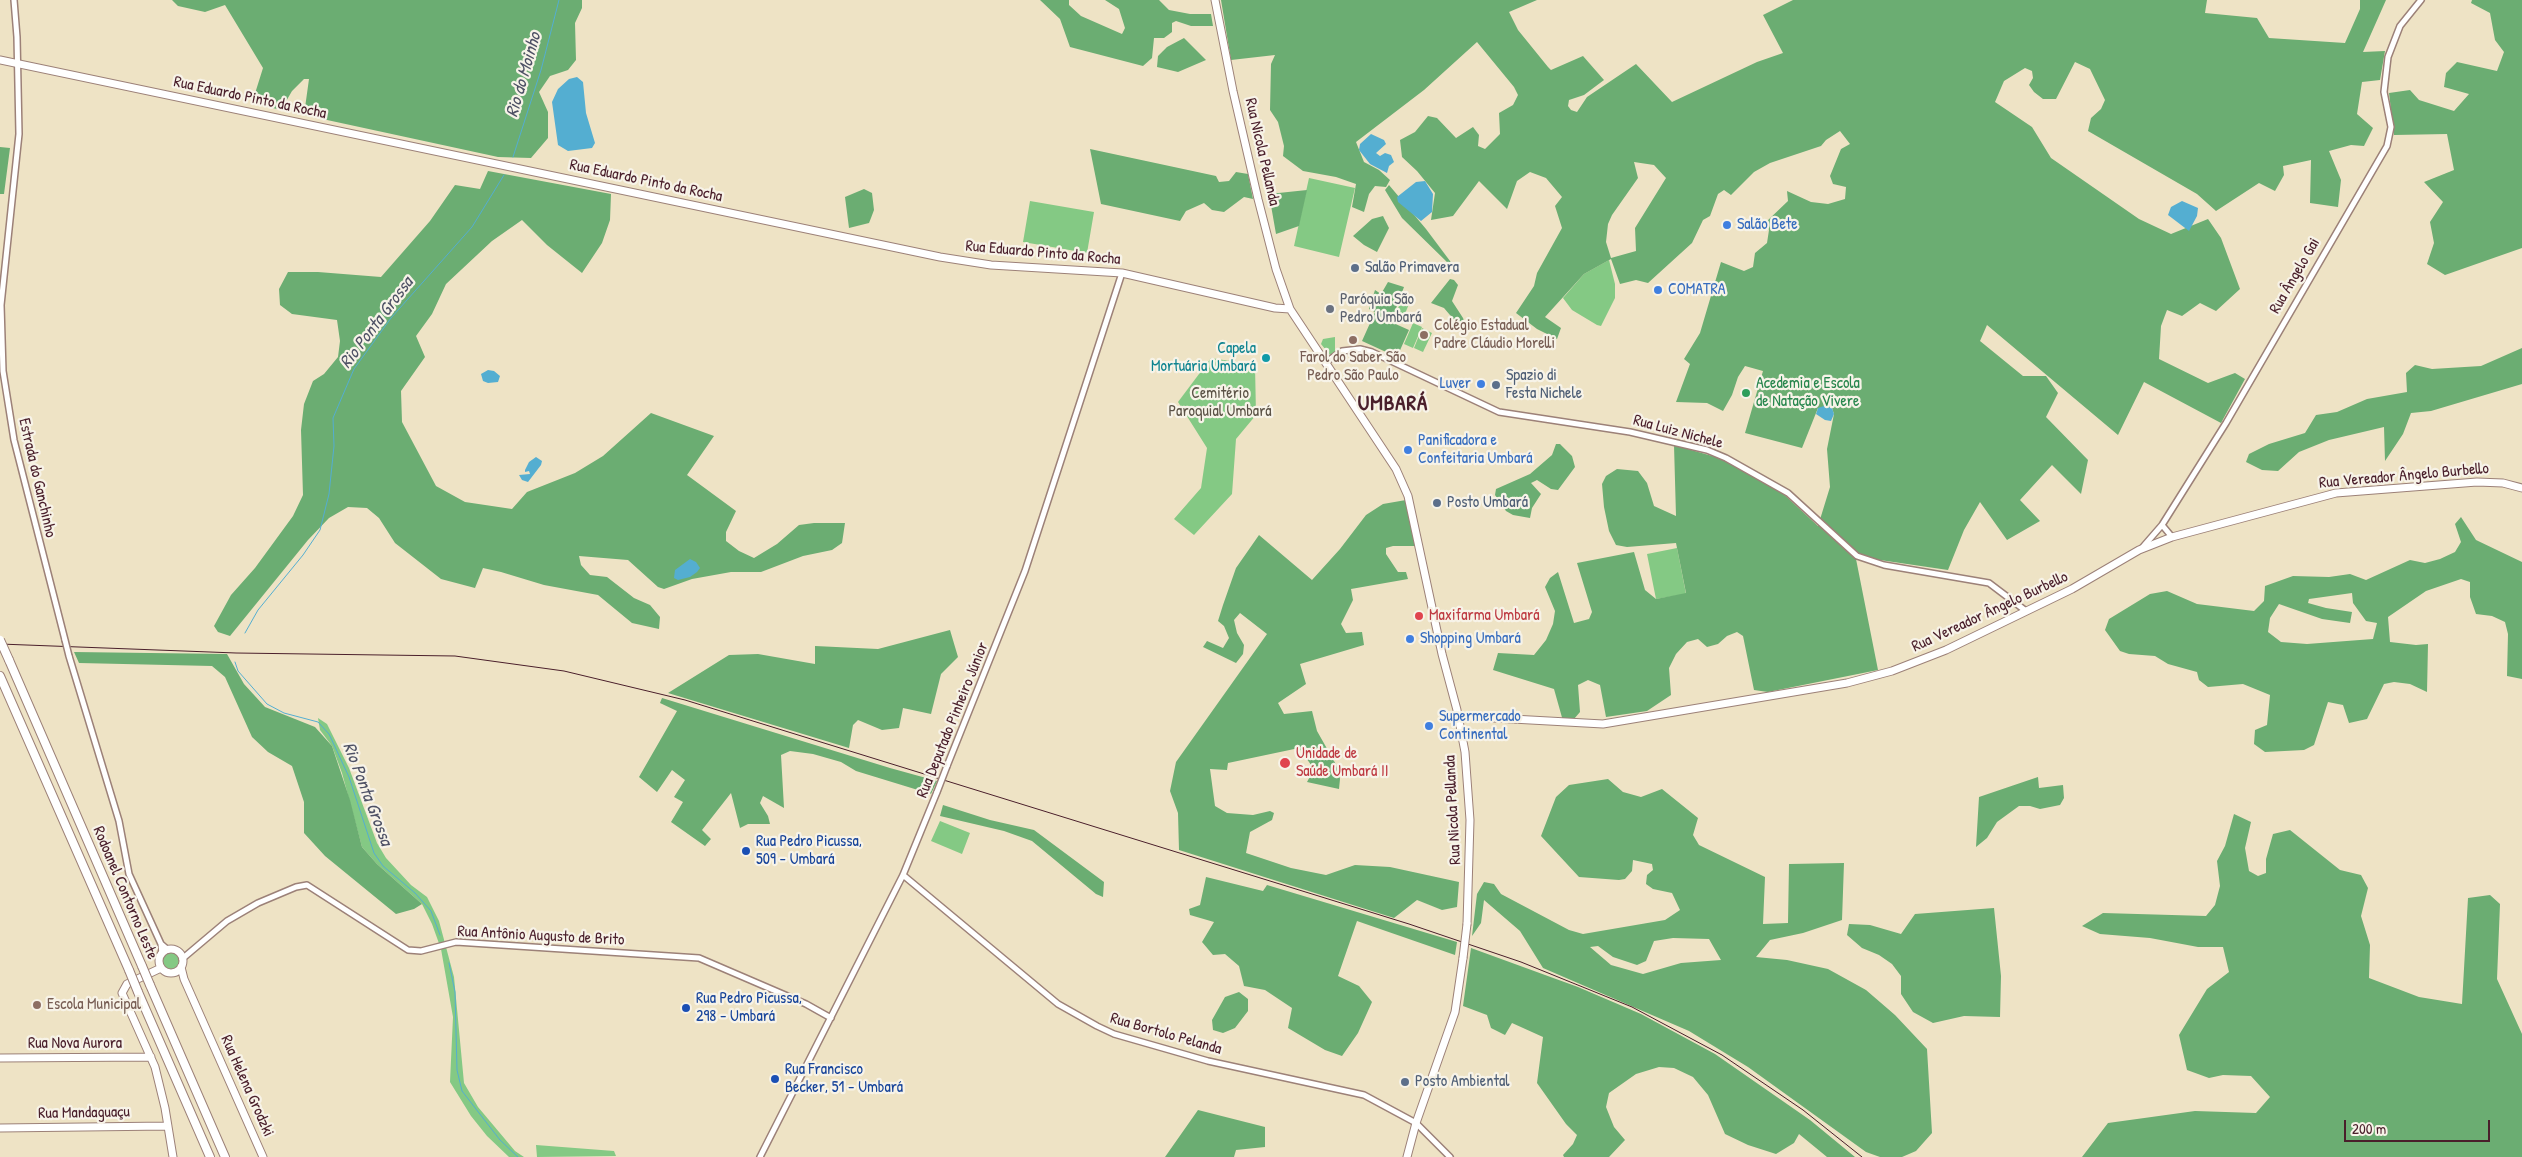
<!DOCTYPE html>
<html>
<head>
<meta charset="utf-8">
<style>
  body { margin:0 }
  #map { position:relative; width:2522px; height:1157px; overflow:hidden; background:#eee3c5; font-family:"Patrick Hand",sans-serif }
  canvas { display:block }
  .scale { position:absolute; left:2344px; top:1120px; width:146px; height:22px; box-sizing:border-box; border:2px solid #4a1f2b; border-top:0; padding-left:6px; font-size:15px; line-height:18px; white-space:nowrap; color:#4a1f2b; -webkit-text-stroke:4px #f7f3e8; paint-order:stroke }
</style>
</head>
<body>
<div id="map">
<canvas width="2522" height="1157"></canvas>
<div class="scale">200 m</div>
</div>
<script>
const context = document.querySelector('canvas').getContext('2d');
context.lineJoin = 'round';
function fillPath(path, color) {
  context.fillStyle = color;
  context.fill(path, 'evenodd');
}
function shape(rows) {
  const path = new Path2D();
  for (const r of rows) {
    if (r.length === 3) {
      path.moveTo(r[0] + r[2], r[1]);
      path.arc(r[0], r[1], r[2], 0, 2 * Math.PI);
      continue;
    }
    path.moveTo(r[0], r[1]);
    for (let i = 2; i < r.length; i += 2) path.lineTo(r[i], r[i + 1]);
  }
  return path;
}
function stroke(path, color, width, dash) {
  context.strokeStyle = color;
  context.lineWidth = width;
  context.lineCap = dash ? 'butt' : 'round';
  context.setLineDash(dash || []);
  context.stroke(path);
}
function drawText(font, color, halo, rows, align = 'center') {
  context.font = font + ' "Patrick Hand",sans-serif';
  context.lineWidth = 4.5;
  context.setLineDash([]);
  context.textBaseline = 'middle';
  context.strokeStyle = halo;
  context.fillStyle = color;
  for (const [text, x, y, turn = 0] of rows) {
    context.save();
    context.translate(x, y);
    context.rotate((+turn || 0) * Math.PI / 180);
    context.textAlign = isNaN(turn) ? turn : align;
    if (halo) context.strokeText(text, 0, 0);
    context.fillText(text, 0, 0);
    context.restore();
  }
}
fillPath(shape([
  [1309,178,1355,188,1339,257,1294,246],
  [1030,201,1094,212,1087,253,1023,242],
  [1609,260,1615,284,1615,298,1601,326,1597,325,1572,310,1563,298,1584,274],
  [1401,301,1409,304,1402,321,1394,318],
  [1413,323,1422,327,1413,348,1404,344],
  [1422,328,1432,333,1423,352,1414,348],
  [1335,337,1335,354,1330,355,1321,344,1323,339],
  [1211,358,1255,365,1256,415,1236,439,1232,494,1194,535,1174,519,1201,488,1207,448,1178,402],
  [1677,548,1686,594,1656,599,1647,554],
  [318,718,327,724,349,768,377,843,386,858,411,885,427,897,439,921,454,977,464,1083,478,1107,515,1151,524,1157,509,1157,487,1136,471,1116,450,1082,453,1017,441,949,432,924,422,904,377,864,362,847,342,773,332,746,320,730],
  [940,821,970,833,962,854,931,841],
  [171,961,9],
  [536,1145,614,1151,616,1156,537,1157]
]), '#84c984');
fillPath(shape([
  [172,0,582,0,582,8,575,23,576,60,568,70,550,76,539,92,548,112,548,138,531,158,498,157,304,115,309,79,304,79,292,91,281,110,252,103,263,68,225,5,205,12,178,6],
  [1040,0,1069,0,1069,5,1081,16,1122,34,1125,28,1119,9,1105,0,1159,0,1169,10,1190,14,1211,14,1213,26,1191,26,1176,21,1172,23,1172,32,1164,38,1154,38,1152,58,1143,66,1070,47,1060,19],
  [1221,0,1537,0,1509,12,1518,30,1548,67,1551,70,1583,56,1604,80,1584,95,1569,100,1568,106,1571,110,1577,112,1587,97,1636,64,1672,102,1757,62,1783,53,1763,15,1793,0,2207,0,2205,13,2257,18,2269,38,2345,43,2360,9,2360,0,2386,0,2363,52,2385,51,2380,80,2362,82,2357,114,2373,128,2364,146,2351,145,2329,151,2341,180,2338,207,2310,203,2311,160,2283,166,2284,175,2275,191,2259,183,2216,211,2197,194,2088,131,2091,118,2101,109,2105,100,2090,69,2075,62,2056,99,2043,99,2034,92,2029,85,2033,78,2032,71,2025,68,2004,81,1995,102,2032,127,2051,158,2139,219,2171,234,2208,219,2221,238,2240,289,2216,311,2200,303,2182,316,2167,310,2161,326,2159,359,2208,383,2235,373,2245,379,2221,423,2144,382,2118,435,1987,325,1980,341,2023,376,2046,376,2058,393,2046,417,2088,460,2081,494,2052,465,2020,500,2040,521,2007,540,1980,502,1964,530,1948,570,1873,559,1856,559,1878,670,1768,692,1754,690,1743,636,1737,632,1727,636,1718,644,1707,647,1698,639,1687,642,1676,654,1669,668,1671,695,1647,711,1606,717,1600,685,1588,680,1578,685,1580,712,1574,719,1563,721,1554,689,1493,670,1498,653,1534,655,1546,640,1553,624,1555,611,1545,587,1550,578,1558,572,1574,623,1589,619,1592,612,1577,563,1634,552,1645,590,1656,599,1686,593,1676,543,1627,547,1616,545,1609,531,1604,507,1602,484,1606,476,1617,469,1638,471,1647,483,1654,506,1676,516,1674,445,1726,460,1777,488,1818,526,1830,487,1827,449,1834,414,1832,408,1818,408,1802,448,1745,433,1763,371,1745,366,1738,377,1732,395,1723,411,1707,403,1676,402,1690,364,1684,359,1700,333,1721,262,1744,271,1753,267,1755,253,1767,243,1769,230,1766,222,1788,201,1787,191,1811,202,1828,204,1845,199,1846,187,1833,184,1830,176,1841,149,1850,144,1840,131,1826,140,1821,146,1770,163,1754,172,1731,195,1724,190,1718,194,1710,216,1703,220,1692,243,1648,283,1636,280,1620,284,1611,259,1584,274,1545,317,1561,328,1557,339,1537,329,1516,313,1534,286,1537,273,1562,228,1555,206,1562,197,1546,178,1530,172,1517,181,1507,209,1479,181,1453,216,1431,220,1435,193,1417,171,1402,157,1400,140,1415,132,1428,116,1437,118,1456,138,1473,127,1479,135,1478,146,1485,149,1500,134,1499,113,1513,105,1518,95,1514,87,1477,42,1424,90,1356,142,1364,162,1379,170,1390,180,1386,187,1375,186,1369,194,1364,212,1352,207,1356,184,1336,177,1303,171,1283,156,1284,146,1278,122,1270,110,1271,64,1275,55,1231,60],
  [1634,162,1654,165,1666,178,1635,228,1636,251,1611,258,1606,242,1608,224,1612,215,1638,178],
  [2472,0,2522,0,2522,248,2445,275,2427,264,2434,243,2430,222,2443,202,2424,182,2454,170,2447,134,2394,135,2389,93,2410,90,2419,100,2454,111,2469,94,2444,87,2446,73,2457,62,2497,71,2504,52,2495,40,2490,13,2471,3],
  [1184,38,1206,60,1178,72,1157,67,1158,56,1167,47],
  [0,147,10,148,4,194,0,194],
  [1090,149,1216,176,1219,182,1229,181,1236,172,1248,174,1253,199,1244,197,1224,212,1212,210,1204,203,1186,211,1180,221,1101,204],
  [488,171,611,194,610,220,602,243,582,273,547,245,522,220,492,241,446,284,432,314,416,336,425,357,401,391,402,422,436,486,465,502,512,509,527,492,575,473,603,456,651,413,714,436,687,475,736,511,726,532,726,541,739,551,754,558,777,544,799,525,814,523,845,523,842,543,832,550,803,556,761,572,731,572,692,579,664,589,658,587,628,560,579,556,581,565,590,575,607,577,634,598,650,605,660,617,659,629,632,623,598,595,544,585,501,572,483,568,475,588,441,579,395,543,379,518,367,508,348,507,329,518,308,540,230,636,218,632,214,626,231,595,255,568,293,516,303,495,301,430,304,404,313,381,324,374,338,357,340,341,337,320,292,314,280,305,279,289,288,272,318,272,381,277,430,221,455,185,480,189],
  [1389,185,1426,229,1453,265,1449,264,1402,218,1385,190],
  [864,189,872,193,874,210,871,218,869,223,849,228,845,197],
  [1307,190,1299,226,1276,234,1269,194],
  [1383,216,1389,228,1377,252,1364,245,1353,236,1372,219],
  [1450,279,1454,280,1458,285,1452,301,1463,318,1465,323,1461,328,1444,308,1431,303],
  [1388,282,1404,287,1391,322,1409,330,1397,357,1362,341,1375,312,1369,309,1375,290,1381,294],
  [2522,348,2522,384,2431,411,2411,413,2403,434,2385,461,2384,427,2329,440,2299,452,2278,471,2262,470,2246,462,2249,454,2269,444,2305,433,2316,415,2337,412,2367,399,2407,392,2406,373,2415,365,2432,369,2481,366],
  [1556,444,1560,444,1572,456,1575,467,1558,490,1551,489,1537,480,1531,483,1541,494,1532,508,1530,518,1513,515,1506,511,1495,495,1496,489,1530,474,1552,455],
  [1406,500,1416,546,1393,546,1386,548,1386,554,1398,572,1406,572,1408,579,1351,589,1353,600,1341,624,1346,633,1362,632,1364,645,1300,664,1306,684,1278,703,1284,714,1312,711,1317,731,1338,768,1340,779,1339,789,1307,782,1314,769,1299,748,1228,763,1227,770,1210,769,1215,806,1227,813,1253,815,1270,811,1274,813,1272,820,1250,832,1246,853,1291,868,1326,875,1355,865,1390,867,1459,882,1457,907,1442,910,1417,900,1394,918,1179,850,1178,813,1170,791,1176,762,1267,634,1240,613,1234,620,1237,633,1244,645,1243,654,1236,663,1203,647,1207,641,1223,648,1229,638,1224,626,1218,621,1223,605,1236,568,1259,535,1312,580,1340,549,1366,515,1383,504],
  [2461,517,2476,540,2522,562,2522,679,2507,676,2508,634,2505,622,2492,616,2476,614,2470,597,2470,582,2461,579,2426,591,2388,617,2390,642,2416,645,2428,644,2427,692,2410,684,2394,682,2384,684,2367,719,2349,723,2343,705,2328,702,2314,745,2304,750,2265,752,2254,744,2255,730,2267,725,2270,695,2243,684,2208,687,2199,680,2197,672,2168,664,2155,656,2129,654,2120,651,2105,630,2109,619,2150,594,2167,591,2197,604,2254,611,2264,601,2265,586,2293,576,2329,577,2350,574,2366,580,2410,560,2425,563,2440,559,2455,552,2461,542,2455,524],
  [2352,593,2353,603,2366,621,2377,623,2373,639,2307,644,2281,642,2268,632,2270,618,2279,604,2322,619,2350,623,2352,612,2326,608,2308,603,2309,599],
  [950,630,958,657,941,674,931,714,903,708,899,728,882,730,858,720,853,725,849,748,668,693,729,655,758,654,815,664,815,646,878,649],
  [74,652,227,654,244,684,265,707,315,727,332,746,350,800,362,847,377,864,422,904,414,909,396,914,325,856,304,833,304,802,292,766,268,752,252,737,225,677,212,666,79,663],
  [662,698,890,768,937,781,931,794,856,771,841,762,813,754,790,751,781,755,784,808,763,796,760,803,768,816,770,824,748,824,740,828,731,793,702,830,711,839,705,846,671,822,683,802,674,797,685,780,672,770,657,792,639,777,677,711,660,703],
  [2038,777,2039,788,2063,785,2064,798,2060,805,2040,809,2030,806,2019,806,1997,822,1987,838,1976,847,1979,797],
  [1608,779,1623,792,1641,797,1662,789,1698,818,1693,835,1699,845,1765,877,1763,924,1788,923,1789,864,1844,863,1842,920,1803,933,1770,940,1756,957,1787,960,1828,969,1866,990,1895,1015,1927,1049,1932,1133,1916,1151,1902,1157,1880,1157,1866,1152,1748,1067,1689,1031,1543,968,1520,931,1484,900,1481,923,1472,936,1477,894,1484,882,1494,884,1501,894,1569,930,1583,934,1665,920,1680,910,1672,893,1653,889,1646,884,1647,875,1653,870,1652,864,1633,860,1632,871,1625,879,1619,880,1579,877,1541,836,1556,797,1569,785],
  [1673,938,1709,939,1721,960,1681,963,1643,974,1611,965,1590,947,1598,946,1613,957,1637,965,1646,961,1654,941],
  [943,805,990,820,1034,830,1104,882,1103,897,1096,894,1032,841,1004,831,940,816],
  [2234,814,2251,822,2245,848,2249,871,2258,876,2266,873,2266,859,2273,834,2290,830,2340,870,2361,875,2368,888,2361,916,2370,945,2369,978,2419,997,2462,1004,2468,898,2490,895,2500,904,2497,979,2522,1034,2522,1157,2082,1157,2108,1123,2195,1111,2256,1113,2270,1097,2251,1076,2223,1075,2209,1078,2187,1070,2179,1035,2207,989,2229,972,2223,947,2198,947,2150,938,2100,934,2082,926,2103,913,2206,916,2215,905,2220,886,2217,861,2225,846],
  [1206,877,1263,891,1267,885,1457,942,1455,955,1357,921,1338,976,1359,986,1372,1002,1358,1033,1342,1056,1325,1050,1288,1028,1292,1008,1265,990,1244,986,1239,966,1225,954,1213,955,1202,942,1214,922,1190,915,1189,909,1200,905],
  [1994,908,2001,976,2000,1017,1964,1016,1933,1023,1913,1012,1901,994,1901,976,1892,964,1879,955,1862,948,1847,935,1849,924,1870,925,1901,934,1915,914],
  [1471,948,1578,987,1641,1014,1715,1054,1810,1120,1855,1157,1827,1157,1799,1134,1794,1143,1776,1154,1748,1145,1725,1134,1708,1095,1693,1077,1674,1068,1659,1067,1636,1074,1609,1093,1606,1107,1614,1127,1625,1140,1609,1157,1564,1157,1563,1155,1573,1144,1577,1135,1566,1124,1537,1083,1543,1037,1512,1023,1505,1035,1491,1028,1487,1015,1463,1006],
  [1239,992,1248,999,1248,1011,1235,1028,1223,1033,1213,1030,1212,1020,1225,997],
  [1198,1110,1265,1127,1265,1147,1236,1150,1234,1157,1165,1157]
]), '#6bad72');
fillPath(shape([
  [577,77,583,82,586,113,595,143,592,148,568,151,558,145,552,102,558,89,569,79],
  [1371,134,1384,140,1386,144,1376,153,1380,156,1385,153,1391,155,1394,162,1389,166,1387,173,1370,164,1359,150,1360,144],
  [1425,181,1433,194,1432,212,1421,221,1398,202,1397,197,1416,182],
  [2182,201,2198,208,2197,216,2189,231,2168,215,2171,207],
  [488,370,494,371,500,376,498,382,488,383,483,381,481,374],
  [1824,406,1832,408,1834,414,1831,421,1825,420,1816,414,1818,408],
  [536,457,542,461,541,465,528,482,522,480,519,475,530,474,529,471,525,472,525,470,529,462],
  [690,559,696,562,700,568,697,572,690,577,678,580,674,578,675,570]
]), '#54aed1');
stroke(shape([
  [513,157,541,70,559,0],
  [245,633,258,610,303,555,320,530,329,494,334,446,333,418,354,369,391,318,472,227,504,175],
  [235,662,238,671,267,704,284,713,318,722,329,734,349,777,374,853,383,866,415,893,431,911,440,935],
  [449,963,455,992,457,1070,462,1091,500,1140,518,1157]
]), '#54aed1', 1);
const minor = shape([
  [14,0,17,37,19,134,1,305,3,371,14,440,65,640],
  [1326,362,1342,351,1360,349,1372,352,1499,412,1630,432,1707,450,1726,458,1788,493,1857,556,1884,565,1989,583,2026,611],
  [2162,525,2172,537],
  [2142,548,2162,525,2226,423,2387,146,2391,127,2384,92,2388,57,2400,26,2421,0],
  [69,656,119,821,129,874,161,944,162,954],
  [947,766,1025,571,1122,273],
  [903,875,1058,1004,1097,1026,1114,1034,1208,1061,1364,1095,1416,1123,1450,1157],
  [161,944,168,950],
  [182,959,227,921,258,903,296,887,307,885,408,950,421,951,456,942,699,958,806,1004,831,1018],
  [760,1157,903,875,937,792]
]);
const major = shape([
  [1215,0,1233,91,1258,199,1276,269,1290,309,1396,469,1408,496,1442,654,1457,710,1465,752,1470,820,1467,924],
  [0,60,940,257,991,265,1122,273,1275,308,1290,309],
  [1458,716,1603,724,1847,683,1892,671,1946,650,2072,589,2139,550,2172,537,2336,493,2477,482,2503,483,2522,488],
  [171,961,12],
  [181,967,184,979,263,1157],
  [161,968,127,984,122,993,155,1067,165,1108,173,1157],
  [0,1058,151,1057],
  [0,1128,168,1126],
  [1407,1157,1416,1123,1455,1012,1463,958]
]);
const highway = shape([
  [9,660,142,966],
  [0,676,129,970],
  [150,985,225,1157],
  [138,992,210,1157]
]);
stroke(minor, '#9c8178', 8);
stroke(major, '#9c8178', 9);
stroke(highway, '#9c8178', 10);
stroke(minor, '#fff', 5);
stroke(major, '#fff', 7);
stroke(highway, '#fff', 8);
stroke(shape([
  [0,644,236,653,455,656,564,671,685,700,1409,924,1521,962,1632,1007,1722,1055,1803,1110,1862,1157]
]), '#4a1f2b', 1);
const minorBridge = shape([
  [65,640,69,656],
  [937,792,947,766]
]);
const majorBridge = shape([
  [1463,958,1467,924]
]);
const highwayBridge = shape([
  [0,640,9,660],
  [142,966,150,985],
  [129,970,138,992]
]);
stroke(minorBridge, '#9c8178', 8, []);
stroke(majorBridge, '#9c8178', 9, []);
stroke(highwayBridge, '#9c8178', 10, []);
stroke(minorBridge, '#fff', 5);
stroke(majorBridge, '#fff', 7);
stroke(highwayBridge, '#fff', 8);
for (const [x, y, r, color] of [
  [1727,225,5,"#3f7fe0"],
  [1355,268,5,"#5c6f8a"],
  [1658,290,5,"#3f7fe0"],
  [1330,309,5,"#6b7280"],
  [1424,335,5,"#8d6e63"],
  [1353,340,5,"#8d6e63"],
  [1266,358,5,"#0f9aa8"],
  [1481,384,5,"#3f7fe0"],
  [1496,385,5,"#5c6f8a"],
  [1746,393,5,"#2e9e5b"],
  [1408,450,5,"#3f7fe0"],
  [1437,503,5,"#5c6f8a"],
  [1419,616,5,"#e0444e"],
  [1410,639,5,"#3f7fe0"],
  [1429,726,5,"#3f7fe0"],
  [1285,763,6,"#e0444e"],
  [746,851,5,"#1a4fb4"],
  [37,1005,5,"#8d6e63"],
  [686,1008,5,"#1a4fb4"],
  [775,1079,5,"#1a4fb4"],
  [1405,1082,5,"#5c6f8a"]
]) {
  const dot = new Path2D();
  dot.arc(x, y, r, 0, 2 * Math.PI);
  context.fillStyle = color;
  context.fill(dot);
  stroke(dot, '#f7f3e8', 2);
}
drawText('16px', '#4a1f2b', '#f7f3e8', [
  ["Rua Eduardo Pinto da Rocha",250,98,12],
  ["Rua Nicola Pellanda",1262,152,77],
  ["Rua Eduardo Pinto da Rocha",646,181,12],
  ["Rua Eduardo Pinto da Rocha",1043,253,5],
  ["Rua Ângelo Gai",2295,276,-60],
  ["Rua Luiz Nichele",1678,432,15],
  ["Rua Vereador Ângelo Burbello",2404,476,-5],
  ["Estrada do Ganchinho",37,478,77],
  ["Rua Vereador Ângelo Burbello",1990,612,-25],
  ["Rua Deputado Pinheiro Júnior",953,720,-68],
  ["Rua Nicola Pellanda",1453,810,-93],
  ["Rodoanel Contorno Leste",125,893,67],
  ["Rua Antônio Augusto de Brito",541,936,3],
  ["Rua Bortolo Pelanda",1166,1034,16],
  ["Rua Nova Aurora",75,1044],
  ["Rua Helena Grodzki",247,1086,66],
  ["Rua Mandaguaçu",84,1113,-1]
]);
drawText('16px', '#366cbe', '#f7f3e8', [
  ["Salão Bete",1737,225],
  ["COMATRA",1668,290],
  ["Luver",1471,384,"right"],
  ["Panificadora e",1418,441],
  ["Confeitaria Umbará",1418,459],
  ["Shopping Umbará",1420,639],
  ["Supermercado",1439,717],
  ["Continental",1439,735]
], 'left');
drawText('16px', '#4e5e75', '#f7f3e8', [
  ["Salão Primavera",1365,268],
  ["Spazio di",1506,376],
  ["Festa Nichele",1506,394],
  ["Posto Umbará",1447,503],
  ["Posto Ambiental",1415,1082]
], 'left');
drawText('16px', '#5b616d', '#f7f3e8', [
  ["Paróquia São",1340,300],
  ["Pedro Umbará",1340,318]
], 'left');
drawText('16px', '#785e54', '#f7f3e8', [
  ["Colégio Estadual",1434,326],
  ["Padre Cláudio Morelli",1434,344],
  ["Farol do Saber São",1353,358,"center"],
  ["Pedro São Paulo",1353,376,"center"],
  ["Escola Municipal",47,1005]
], 'left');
drawText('16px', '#0d838f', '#f7f3e8', [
  ["Capela",1256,349],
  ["Mortuária Umbará",1256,367]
], 'right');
drawText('16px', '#27864d', '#f7f3e8', [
  ["Acedemia e Escola",1756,384],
  ["de Natação Vivere",1756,402]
], 'left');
drawText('16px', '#5b5246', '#f7f3e8', [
  ["Cemitério",1220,394],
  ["Paroquial Umbará",1220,412]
]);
drawText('16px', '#be3a42', '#f7f3e8', [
  ["Maxifarma Umbará",1429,616],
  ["Unidade de",1296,754],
  ["Saúde Umbará II",1296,772]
], 'left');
drawText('16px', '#164399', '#f7f3e8', [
  ["Rua Pedro Picussa,",756,842],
  ["509 - Umbará",756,860],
  ["Rua Pedro Picussa,",696,999],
  ["298 - Umbará",696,1017],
  ["Rua Francisco",785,1070],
  ["Becker, 51 - Umbará",785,1088]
], 'left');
drawText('italic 18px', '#4e5165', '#f7f3e8', [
  ["Rio do Moinho",524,75,-74],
  ["Rio Ponta Grossa",377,323,-53],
  ["Rio Ponta Grossa",367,794,69]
]);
context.letterSpacing = '1px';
drawText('bold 21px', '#4a1f2b', '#f7f3e8', [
  ["UMBARÁ",1393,404]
]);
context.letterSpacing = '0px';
</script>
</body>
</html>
